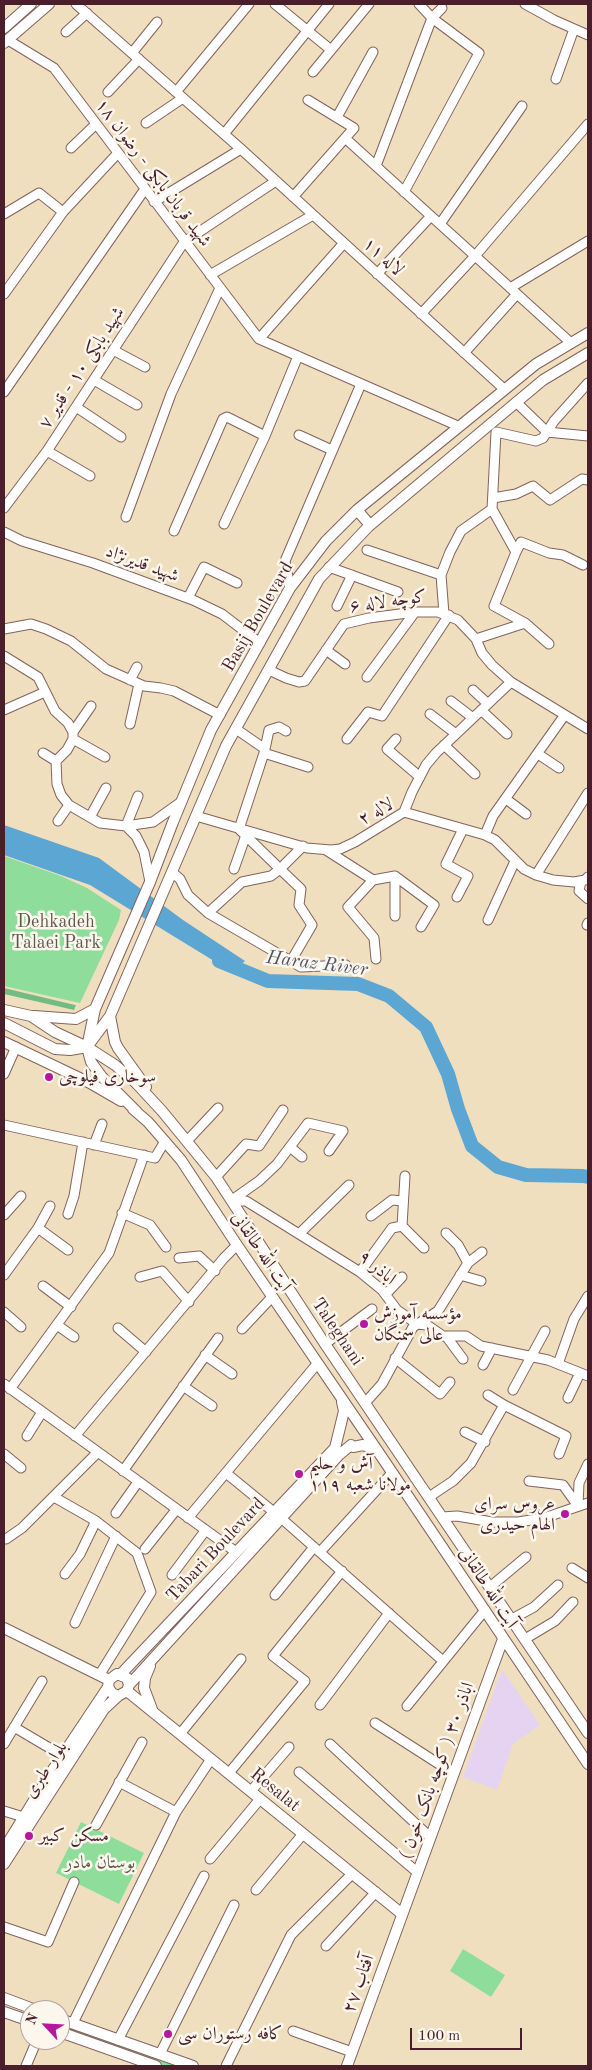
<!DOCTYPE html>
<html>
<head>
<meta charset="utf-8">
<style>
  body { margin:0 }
  #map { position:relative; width:592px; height:2070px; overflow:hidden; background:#f0dfbe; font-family:"Old Standard TT",serif }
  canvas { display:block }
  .frame { position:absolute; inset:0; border:5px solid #4a1f2b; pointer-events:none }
  .north { position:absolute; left:20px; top:2000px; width:50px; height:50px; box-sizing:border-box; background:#fbf7ec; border:1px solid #b4a19f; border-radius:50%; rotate:295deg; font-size:14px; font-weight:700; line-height:20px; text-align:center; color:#4a1f2b }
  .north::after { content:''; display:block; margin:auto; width:18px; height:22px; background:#b5179e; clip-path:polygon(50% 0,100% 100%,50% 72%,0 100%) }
  .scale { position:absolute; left:410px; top:2028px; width:112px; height:22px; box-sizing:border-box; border:2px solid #4a1f2b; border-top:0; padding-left:6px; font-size:15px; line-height:18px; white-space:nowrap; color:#4a1f2b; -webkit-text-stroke:4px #fbf7ec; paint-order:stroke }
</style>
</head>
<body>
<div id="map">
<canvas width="592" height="2070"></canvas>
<div class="frame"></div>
<div class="north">N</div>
<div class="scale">100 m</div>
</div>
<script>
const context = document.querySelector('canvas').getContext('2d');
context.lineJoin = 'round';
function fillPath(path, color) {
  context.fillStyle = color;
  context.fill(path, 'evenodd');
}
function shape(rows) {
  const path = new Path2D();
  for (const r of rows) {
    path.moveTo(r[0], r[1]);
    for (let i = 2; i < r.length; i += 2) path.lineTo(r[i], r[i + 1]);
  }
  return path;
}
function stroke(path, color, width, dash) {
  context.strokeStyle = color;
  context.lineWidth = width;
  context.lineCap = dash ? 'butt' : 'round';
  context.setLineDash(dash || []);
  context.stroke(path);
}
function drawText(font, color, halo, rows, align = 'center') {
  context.font = font + ' "Old Standard TT",Amiri,serif';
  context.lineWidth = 5;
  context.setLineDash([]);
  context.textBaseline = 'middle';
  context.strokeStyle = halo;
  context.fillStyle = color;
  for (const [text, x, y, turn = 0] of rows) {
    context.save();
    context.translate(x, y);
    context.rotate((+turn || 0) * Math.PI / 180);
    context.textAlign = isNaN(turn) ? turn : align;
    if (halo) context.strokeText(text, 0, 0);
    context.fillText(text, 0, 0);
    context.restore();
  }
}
fillPath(shape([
  [502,1669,540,1725,513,1744,497,1790,463,1777]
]), '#e5d3f1');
fillPath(shape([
  [4,856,61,876,87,888,121,910,119,920,80,1003,4,986],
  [81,1822,144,1853,119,1904,56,1873],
  [463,1949,505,1975,491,1997,450,1971],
  [60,2022,183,2066,165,2066,60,2029]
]), '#8edd9b');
fillPath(shape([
  [4,988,75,1005,76,1005,74,1010,4,994]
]), '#72bc83');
fillPath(shape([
  [4,825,99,858,183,920,245,961,232,972,90,885,4,855]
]), '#5ca6d4');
stroke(shape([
  [219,961,268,981,358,984,389,996,426,1027,448,1074,458,1109,472,1146,498,1167,526,1175,583,1176,588,1177]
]), '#5ca6d4', 14);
const minor = shape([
  [76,4,241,149,504,389],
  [275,4,331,50],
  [525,4,554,20,588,35],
  [66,32,87,13],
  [8,40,54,68,259,339,458,426],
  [132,53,157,22],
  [313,72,369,4],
  [556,79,574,29],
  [108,92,139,59],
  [176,92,249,4],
  [337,117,373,52],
  [146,123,183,98],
  [224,134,329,4],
  [345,138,571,343],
  [71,148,96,124],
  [376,166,432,18,442,8],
  [404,192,479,53,432,18,419,4],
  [293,197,354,128,308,100],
  [154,202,241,149],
  [4,214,39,193,63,212],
  [440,224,522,106],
  [377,274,431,216],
  [210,275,313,215],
  [510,288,588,241],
  [4,294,63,212,118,153],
  [421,314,475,256,588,124],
  [259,339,344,243],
  [113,350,145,367],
  [464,353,517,294],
  [94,380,137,405],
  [4,392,145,189],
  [516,402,547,432,588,436],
  [76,407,121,437],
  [299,435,332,450],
  [47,451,90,476],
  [493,498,516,494,533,486,550,500,582,479,588,480],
  [4,508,47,451,184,242,276,181],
  [492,509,516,552,494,606,525,623,549,644],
  [126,517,171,394,220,288],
  [224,524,265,436,298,356],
  [174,531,223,419,227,417,265,436],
  [4,532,22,541,93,563,193,600,222,614,260,643],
  [367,550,441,575],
  [516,552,521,542,549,553,563,555,583,565],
  [329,567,398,592],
  [290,588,285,561,361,384],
  [188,598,204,567,237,583],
  [337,606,352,575],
  [444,614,441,575,450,552,461,531,492,509,496,432,536,441,543,438,554,421,588,383],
  [4,629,31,624,46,629,71,641,106,669,144,686,161,688,174,691,220,715],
  [476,639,525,623],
  [326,650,345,664],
  [4,656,38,677,55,711,68,723,73,732,73,739,67,750,56,761],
  [269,670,286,678,299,682,305,681,344,624,369,618,415,612,438,612,458,620,476,639,482,653,492,665,511,682,588,729],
  [367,677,415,612],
  [130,680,137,667],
  [473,690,488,704],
  [451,701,473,718],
  [4,710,45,692],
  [481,710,507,734],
  [430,714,456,734],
  [130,724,139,684],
  [236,729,265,749,264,753],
  [73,732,91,706],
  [73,739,105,757],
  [347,739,368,712,382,716,449,615],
  [396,739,387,749,420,777],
  [444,745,475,774],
  [265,749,269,730,279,727,286,731],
  [43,753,56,761],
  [264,753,239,829,280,869,303,846],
  [264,753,308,767],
  [538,754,559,768],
  [56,761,57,784,61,795,69,805,100,823,126,826,153,822,181,802],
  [506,799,526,814],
  [404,812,485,835,495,840,524,869,536,875,553,880,574,882,585,880,588,877],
  [404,812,412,792,426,765,436,753,511,682],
  [196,816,307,848,331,850,340,849,355,842,404,812],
  [90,817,106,788],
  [58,821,69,805],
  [126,826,136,836,144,852,150,882],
  [126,826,138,796],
  [485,835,493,816,564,716],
  [326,850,373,880,348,907,374,938,376,959],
  [234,869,246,835],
  [173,873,180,879,188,895,208,913,301,967,346,965],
  [536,875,588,793],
  [373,880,395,876,434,905,421,927],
  [581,881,579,891,588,899],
  [457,897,468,876,446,864,463,829],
  [208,913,242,882,271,876,280,869,301,889,299,905,312,925,291,961],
  [395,916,395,876],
  [488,920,515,861],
  [587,925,588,923],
  [4,1074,16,1047],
  [4,1125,155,1158,165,1141],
  [187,1141,218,1108],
  [94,1145,102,1124],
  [290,1147,302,1157],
  [216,1177,246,1144,259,1146,283,1110],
  [232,1200,259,1181,277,1164,308,1123,343,1131,329,1151],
  [232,1201,246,1201,360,1272,382,1290,397,1310,417,1324,427,1325,443,1336,466,1336,481,1346,548,1360,588,1376],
  [122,1213,150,1225,166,1247],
  [68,1214,74,1196,83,1142],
  [4,1215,21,1196],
  [371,1216,392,1200,403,1201],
  [402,1226,405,1176],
  [38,1228,68,1250],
  [446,1233,458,1245,468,1263],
  [299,1234,349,1185],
  [179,1258,199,1256,215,1271],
  [360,1272,392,1228,402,1226,424,1248],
  [4,1275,38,1228,50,1206],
  [460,1275,481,1281],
  [140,1277,162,1271,189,1302],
  [43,1286,71,1307],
  [386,1294,402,1277],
  [4,1312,21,1327],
  [57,1325,74,1337],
  [118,1328,146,1352],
  [242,1329,272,1297],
  [446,1336,463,1359],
  [325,1344,372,1309],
  [205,1355,232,1374],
  [395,1358,440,1394,450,1382],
  [558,1364,574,1319,588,1296],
  [483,1365,492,1348],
  [4,1384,236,1552],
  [183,1386,212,1406],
  [10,1389,109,1253,144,1155],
  [513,1390,545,1331],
  [488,1395,504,1405,566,1436,559,1454],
  [568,1398,580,1373],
  [365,1403,382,1384,413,1327,438,1311,468,1263,482,1252],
  [465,1432,485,1442],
  [27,1436,42,1412],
  [75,1436,224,1258,237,1245],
  [4,1454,21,1468],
  [123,1471,218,1338],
  [226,1473,281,1518,443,1661],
  [529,1481,563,1485,578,1506],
  [54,1497,96,1521,137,1553,151,1592,100,1674],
  [429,1497,453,1481,471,1463,504,1405],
  [578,1506,579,1483,588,1464],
  [116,1513,138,1482],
  [442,1517,457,1516,492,1522,518,1522,544,1518,588,1503],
  [188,1518,317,1364],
  [6,1539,22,1528,97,1453],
  [145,1549,176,1510],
  [320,1552,392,1473],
  [572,1568,588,1578],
  [65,1574,80,1554,96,1521],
  [172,1575,205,1531],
  [490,1587,526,1557],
  [275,1595,314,1547],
  [512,1619,534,1607,558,1585],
  [75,1623,116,1536],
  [525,1639,555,1621,573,1602],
  [320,1705,389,1613],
  [407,1706,485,1610],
  [375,1723,453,1773],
  [14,1727,63,1756],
  [180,1734,241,1659],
  [4,1744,42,1681],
  [330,1744,430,1837],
  [299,1772,417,1872],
  [229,1773,305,1681,273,1656,342,1571],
  [119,1782,176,1812],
  [251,1791,289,1747],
  [4,1811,30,1819],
  [96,1825,142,1742],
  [210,1859,260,1799],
  [256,1890,303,1834],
  [4,1927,48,1942,74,1882],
  [326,1946,376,1892],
  [73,2023,176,1812,211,1759],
  [293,2031,352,2052],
  [118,2040,204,1876],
  [160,2054,234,1905],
  [26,2066,37,2040],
  [226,2066,291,1935,352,1874]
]);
const major = shape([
  [4,28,31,4],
  [4,43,49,4],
  [357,510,370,525],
  [4,1010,31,1016,55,1032,87,1047,115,1065,136,1083,162,1111,216,1177,325,1344,588,1733],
  [34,1016,76,1019,95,1009],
  [110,1016,115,1042,118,1048,146,1087],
  [4,1023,55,1049,70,1050,87,1047,110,1016,226,746,319,579,368,527,482,431,543,380,588,353],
  [4,1042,90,1083,121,1101],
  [133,1109,148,1122,181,1160,237,1245,377,1450,588,1764],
  [137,1112,102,1077,91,1062,87,1047,95,1009,150,882,173,822,211,730,290,588,326,541,357,510,536,364,588,333],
  [4,1628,109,1680],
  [150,1666,145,1678,144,1688,153,1712],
  [121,1674,335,1448,344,1411,342,1402],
  [129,1685,127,1678,117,1674,109,1680,108,1687,112,1693,118,1696,127,1691,129,1685,339,1455,351,1445,353,1447,363,1445,377,1450],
  [127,1691,402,1914],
  [4,1849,54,1768,108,1687],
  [4,1864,104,1709,118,1696],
  [4,1998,36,2010],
  [4,2012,30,2021],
  [60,2019,193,2066],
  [60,2032,156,2066],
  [347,2066,503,1639]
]);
stroke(minor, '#84625e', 11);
stroke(major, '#84625e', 12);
stroke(minor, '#fff', 9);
stroke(major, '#fff', 10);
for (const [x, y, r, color] of [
  [49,1077,5,"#b5179e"],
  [364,1324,5,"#b5179e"],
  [299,1474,5,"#b5179e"],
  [565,1514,5,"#b5179e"],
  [29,1836,5,"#b5179e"],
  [168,2034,5,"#b5179e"]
]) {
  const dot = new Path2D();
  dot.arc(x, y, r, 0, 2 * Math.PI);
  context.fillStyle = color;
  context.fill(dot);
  stroke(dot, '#fbf7ec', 2);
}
drawText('18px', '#4a1f2b', '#fbf7ec', [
  ["شهید قربان بابکی - رضوان ۱۸",153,173,53],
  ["لاله ۱۱",383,257,42],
  ["شهید بابکی ۱۰ - قدیر ۷",82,368,-57],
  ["شهید قدیرنژاد",142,564,20],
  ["کوچه لاله ۶",388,602,-8],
  ["Basij Boulevard",258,617,-60],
  ["لاله ۲",376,812,-29],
  ["آیت الله طالقانی",261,1252,56],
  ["اباذر ۹",377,1268,40],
  ["Taleghani",337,1332,56],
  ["Tabari Boulevard",216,1550,-47],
  ["آیت الله طالقانی",488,1588,57],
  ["بلوار طبری",46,1770,-57],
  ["اباذر ۳۰ ( کوچه بانک خون )",437,1771,-70],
  ["Resalat",275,1790,39],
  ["آفتاب ۲۷",359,1984,-70]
]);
drawText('18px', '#5e584d', '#fbf7ec', [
  ["Dehkadeh",56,922],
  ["Talaei Park",56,943],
  ["بوستان مادر",100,1863]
]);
drawText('18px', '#4a1f2b', '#fbf7ec', [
  ["سوخاری فیلوچی",59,1077],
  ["مؤسسه آموزش",374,1314],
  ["عالی سمنگان",374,1335],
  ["آش و حلیم",309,1464],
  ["مولانا شعبه ۱۱۹",309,1485],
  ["عروس سرای",555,1504,"right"],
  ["الهام حیدری",555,1525,"right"],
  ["مسکن کبیر",39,1836],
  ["کافه رستوران سی",178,2034]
], 'left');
drawText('italic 19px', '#51556f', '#fbf7ec', [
  ["Haraz River",317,964,7]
]);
</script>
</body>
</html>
